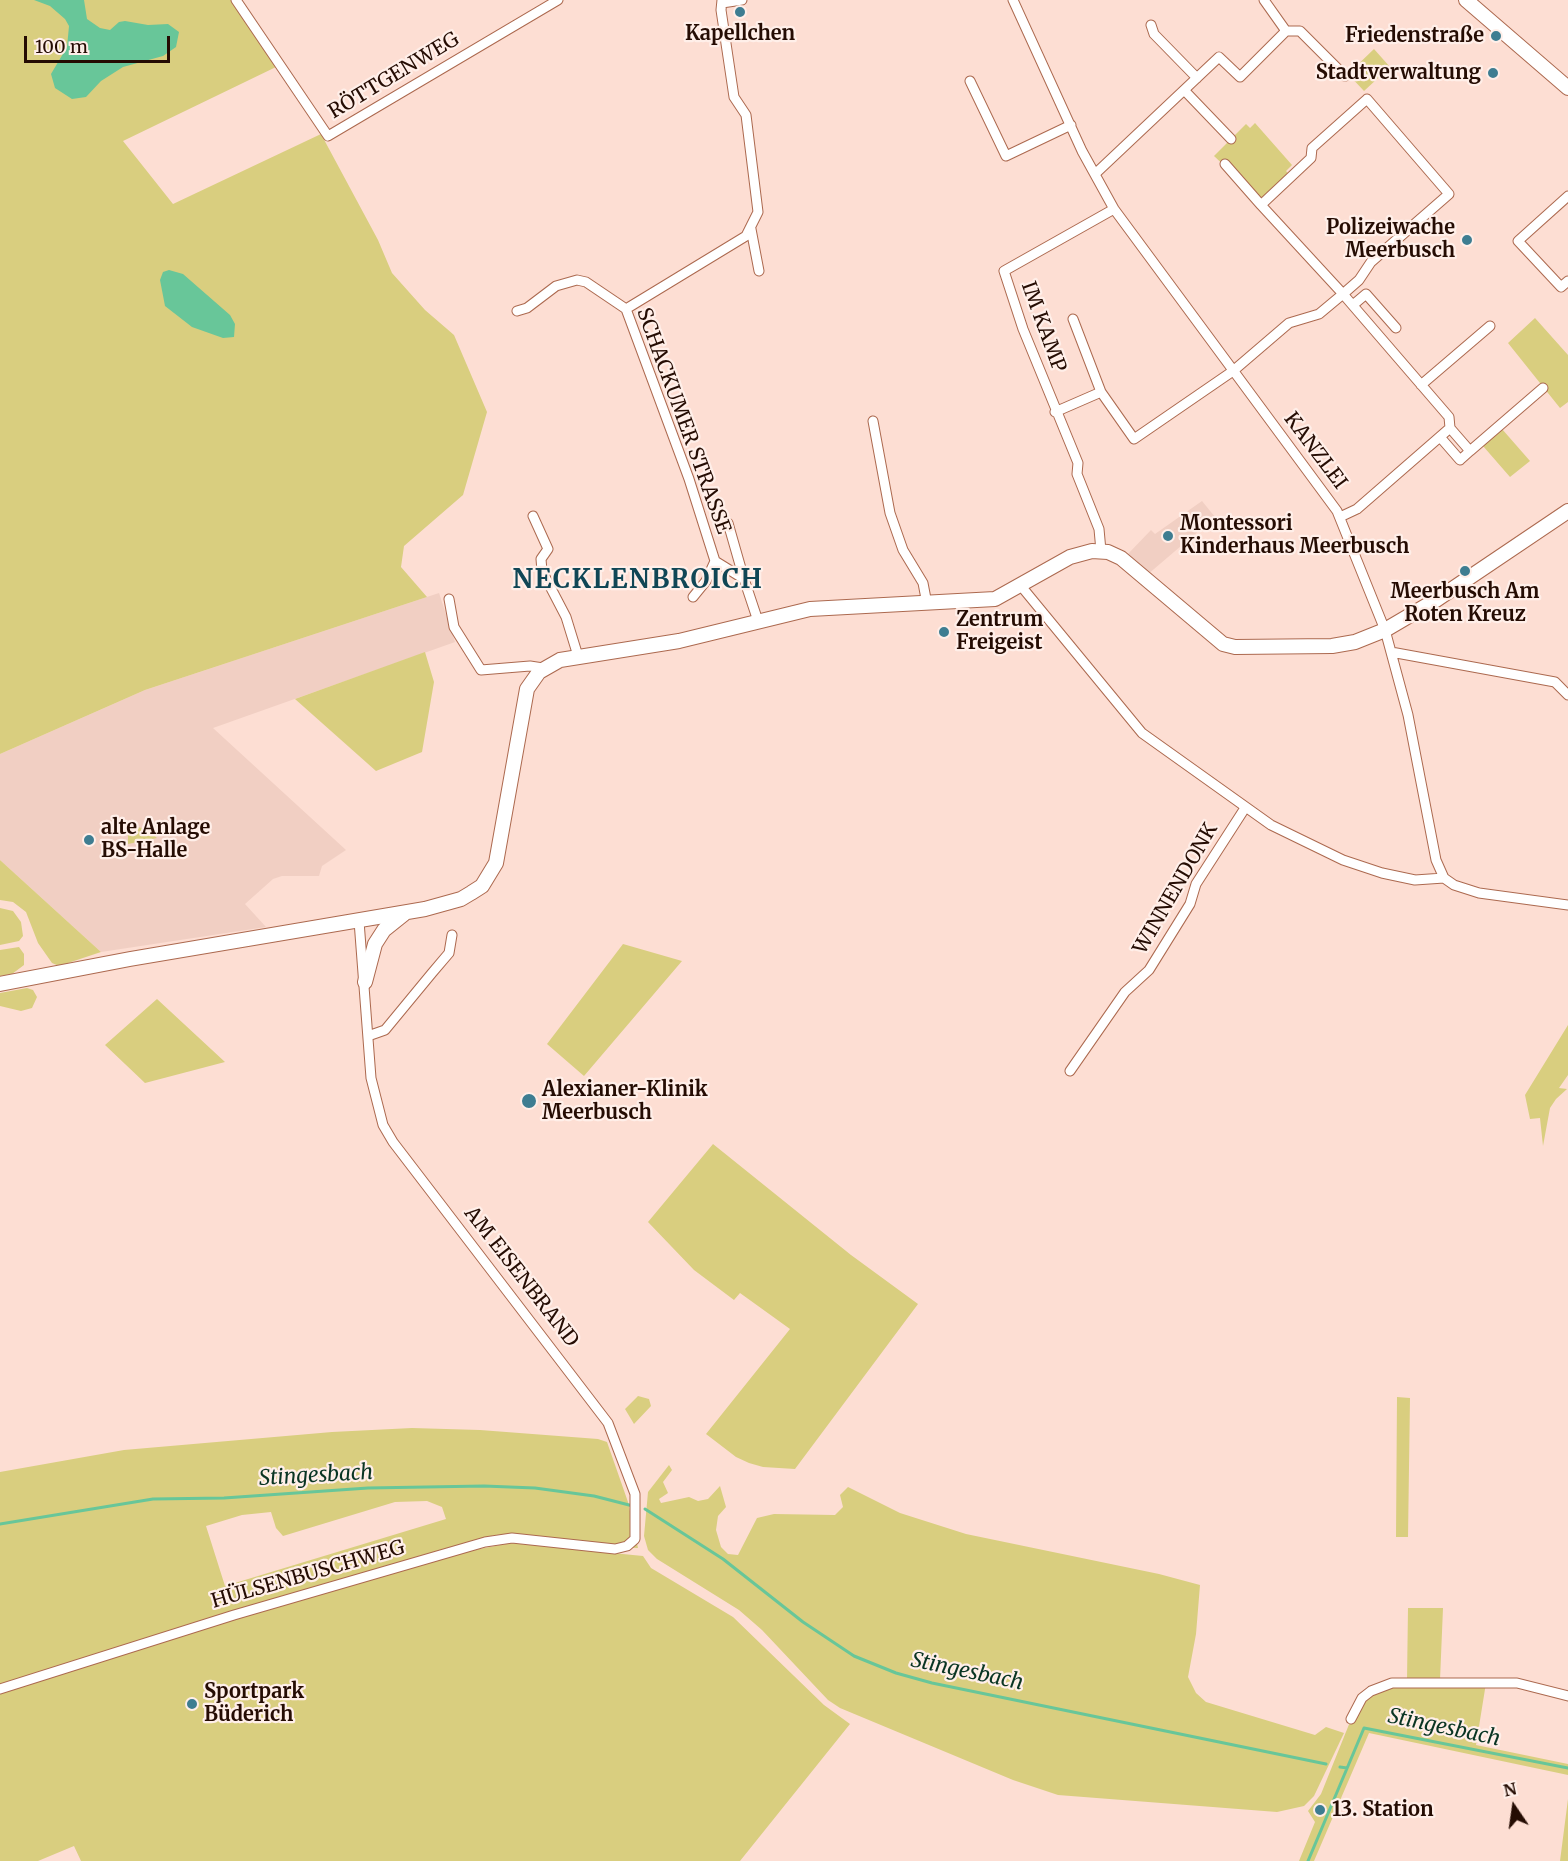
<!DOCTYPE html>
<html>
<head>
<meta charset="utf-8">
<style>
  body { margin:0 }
  #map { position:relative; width:1568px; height:1861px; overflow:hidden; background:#fdded3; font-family:Merriweather,serif }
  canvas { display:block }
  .north { position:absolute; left:1484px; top:1777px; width:60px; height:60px; -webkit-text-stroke:4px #ffefe9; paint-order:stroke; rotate:347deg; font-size:16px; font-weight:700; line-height:24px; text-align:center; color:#250c03 }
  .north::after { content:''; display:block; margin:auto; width:21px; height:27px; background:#250c03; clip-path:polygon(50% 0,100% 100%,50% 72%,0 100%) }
  .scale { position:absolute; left:24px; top:36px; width:146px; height:27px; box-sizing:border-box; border:3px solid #250c03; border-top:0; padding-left:8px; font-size:18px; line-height:21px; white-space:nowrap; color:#250c03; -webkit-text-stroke:4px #ffefe9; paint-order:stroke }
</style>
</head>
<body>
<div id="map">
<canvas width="1568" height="1861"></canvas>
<div class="north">N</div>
<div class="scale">100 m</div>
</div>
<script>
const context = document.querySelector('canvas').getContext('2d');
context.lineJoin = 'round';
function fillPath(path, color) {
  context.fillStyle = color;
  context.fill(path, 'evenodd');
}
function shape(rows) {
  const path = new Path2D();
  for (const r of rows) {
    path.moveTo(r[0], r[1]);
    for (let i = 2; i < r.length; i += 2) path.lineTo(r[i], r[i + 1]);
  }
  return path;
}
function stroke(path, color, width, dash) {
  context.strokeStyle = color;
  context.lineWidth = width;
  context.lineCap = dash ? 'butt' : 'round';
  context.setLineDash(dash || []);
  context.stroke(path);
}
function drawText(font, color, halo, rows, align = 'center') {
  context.font = font + ' Merriweather,serif';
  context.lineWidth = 4.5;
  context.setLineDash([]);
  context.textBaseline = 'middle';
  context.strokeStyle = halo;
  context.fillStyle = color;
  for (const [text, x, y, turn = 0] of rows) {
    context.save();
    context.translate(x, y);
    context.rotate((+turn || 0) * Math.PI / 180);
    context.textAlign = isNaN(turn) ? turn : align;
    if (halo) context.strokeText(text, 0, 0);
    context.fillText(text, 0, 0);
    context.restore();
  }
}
fillPath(shape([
  [1202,501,1215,517,1147,575,1126,556,1151,530,1155,534],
  [439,593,455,642,213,728,346,850,322,866,319,876,282,876,273,879,245,904,266,927,101,952,0,860,0,754,145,690]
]), '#f1cfc3');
fillPath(shape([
  [0,0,231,0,276,67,123,141,173,204,321,134,378,240,392,273,425,310,454,335,487,412,463,495,404,546,401,567,427,597,145,690,0,754],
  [1374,49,1390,67,1364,91,1348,74],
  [1255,123,1292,165,1286,171,1289,174,1263,202,1214,156,1246,124,1250,128],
  [1535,318,1568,355,1568,402,1560,408,1508,343],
  [1502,429,1530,461,1510,477,1483,446],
  [425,652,434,682,422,752,376,771,295,699],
  [137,827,147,829,157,838,128,844,128,830],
  [0,860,101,952,59,966,52,963,38,943,26,912,13,902,0,900],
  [0,908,13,911,21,922,23,936,19,941,0,945],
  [623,944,682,961,584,1076,547,1044],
  [19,947,24,954,24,965,12,974,0,976,0,950],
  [27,988,33,990,37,997,32,1008,21,1011,0,1006,0,993],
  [157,999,225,1062,145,1083,105,1045],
  [1568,1025,1568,1075,1559,1088,1567,1089,1556,1099,1550,1108,1543,1146,1540,1118,1530,1119,1525,1095],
  [713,1144,851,1255,918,1304,795,1469,763,1467,749,1463,736,1457,706,1434,790,1329,740,1293,734,1300,694,1270,648,1222],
  [638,1396,649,1399,651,1406,634,1424,625,1409],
  [1397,1397,1410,1398,1408,1537,1396,1537],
  [412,1428,480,1430,598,1439,607,1442,628,1502,638,1548,608,1547,513,1534,495,1535,451,1547,453,1554,511,1543,643,1556,651,1568,733,1617,824,1705,850,1724,740,1861,81,1861,74,1846,38,1861,0,1861,0,1472,124,1450,332,1432],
  [427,1501,442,1507,446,1519,225,1586,206,1526,242,1515,271,1512,276,1528,283,1536,395,1502],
  [669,1465,672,1470,663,1482,668,1493,659,1499,661,1503,689,1497,698,1501,708,1499,720,1486,726,1507,718,1516,716,1530,721,1547,728,1554,738,1555,757,1518,774,1514,835,1515,843,1507,840,1495,848,1487,900,1513,966,1534,1159,1574,1200,1585,1196,1634,1188,1677,1196,1693,1206,1702,1315,1735,1326,1727,1344,1733,1314,1796,1304,1806,1277,1812,1058,1795,1013,1780,840,1708,828,1700,762,1630,739,1610,657,1559,648,1550,644,1536,648,1492],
  [1408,1608,1443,1608,1440,1680,1407,1680],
  [1486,1683,1476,1745,1568,1764,1568,1775,1369,1733,1314,1861,1299,1861,1315,1822,1308,1811,1321,1794,1356,1707,1383,1686],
  [1568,1799,1568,1861,1560,1861]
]), '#d9ce7f');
fillPath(shape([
  [34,0,84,0,87,19,100,28,110,30,119,22,125,21,148,25,168,24,179,32,176,47,163,56,123,67,101,81,86,97,72,99,55,88,51,74,67,47,69,26,65,19,50,6],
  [169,270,183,274,230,315,235,324,234,337,223,338,192,327,165,306,160,280,163,272]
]), '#68c699');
stroke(shape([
  [645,1509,723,1559,803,1622,854,1656,896,1673,932,1683,1326,1764],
  [0,1524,153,1499,224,1498,368,1488,484,1486,535,1488,594,1496,633,1506],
  [1340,1767,1347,1768],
  [1308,1861,1364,1728,1568,1768]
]), '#68c699', 3);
const minor = shape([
  [236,0,328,136,558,0],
  [1013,0,1082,151,1114,209,1337,511,1385,630,1408,715,1436,860,1444,878],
  [1264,0,1286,31],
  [722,3,742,0],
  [1151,25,1154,34,1197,78],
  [970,81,1006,156,1071,125],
  [1184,90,1231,139],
  [1225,164,1261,205],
  [1095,174,1219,57,1240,77,1286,31,1300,31,1345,76],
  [1568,196,1518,241,1561,287,1568,281],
  [751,229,759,271],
  [1353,305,1366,294,1396,328],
  [626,309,746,236,758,212,746,115,734,97,721,10,722,0],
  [517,311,527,308,556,286,577,280,586,282,626,309,689,479,715,561,706,581,693,597],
  [1073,319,1101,392,1134,439,1233,371,1289,323,1319,314,1343,294,1359,280,1371,262,1449,194,1367,99,1312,148,1311,158,1261,205,1343,294,1349,301,1449,417,1450,428],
  [1421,385,1490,326],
  [1055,412,1101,392],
  [873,421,890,513,903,550,923,583,927,604],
  [1440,437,1460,460,1470,451],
  [533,516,548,549,541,559,542,571,566,617,578,656],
  [1340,517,1357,509,1450,428,1470,451,1543,388],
  [728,523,744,579],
  [1101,551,1099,529,1077,474,1078,463,1023,329,1004,271,1114,209],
  [715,561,744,579,758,621],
  [1021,586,1142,733,1271,825,1343,860,1382,873,1415,880,1444,878,1454,885,1479,893,1568,905],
  [449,599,454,627,481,670,530,666,543,668],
  [1391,652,1555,682,1568,695],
  [368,1036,385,1030,432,973,449,953,452,935],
  [1070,1071,1125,992,1149,970,1190,904,1196,884,1245,808],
  [0,1689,234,1615,485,1542,512,1538,615,1549,627,1546,635,1539,635,1494,608,1423,393,1142,383,1125,371,1078,359,921],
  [1351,1719,1362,1698,1371,1691,1392,1683,1517,1683,1568,1696]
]);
const secondary = shape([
  [1466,0,1568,88],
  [365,982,375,944,384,930,404,914],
  [0,984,130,959,425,909,461,899,471,893,482,886,496,863,527,689,539,672,560,660,679,641,810,609,995,599,1070,557,1092,551,1108,552,1121,558,1223,644,1235,647,1332,646,1355,642,1385,630,1436,600,1568,511]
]);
stroke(minor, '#ac694f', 11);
stroke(secondary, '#ac694f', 16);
stroke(minor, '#fff', 9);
stroke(secondary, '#fff', 14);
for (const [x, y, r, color] of [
  [740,12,6,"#3e7d91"],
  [1496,36,6,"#3e7d91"],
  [1493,73,6,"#3e7d91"],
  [1467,240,6,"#3e7d91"],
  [1168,536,6,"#3e7d91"],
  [1465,571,6,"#3e7d91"],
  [944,632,6,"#3e7d91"],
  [89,840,6,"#3e7d91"],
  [529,1101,8,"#3e7d91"],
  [192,1704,6,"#3e7d91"],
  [1320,1810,6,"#3e7d91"]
]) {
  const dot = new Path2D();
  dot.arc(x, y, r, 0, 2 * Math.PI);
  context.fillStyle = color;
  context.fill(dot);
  stroke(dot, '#ffefe9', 2);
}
drawText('bold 20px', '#250c03', '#ffefe9', [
  ["Kapellchen",740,34,"center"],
  ["Friedenstraße",1484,36,"right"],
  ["Stadtverwaltung",1481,73,"right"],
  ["Polizeiwache",1455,228,"right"],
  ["Meerbusch",1455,251,"right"],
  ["Montessori",1180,524],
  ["Kinderhaus Meerbusch",1180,547],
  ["Meerbusch Am",1465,592,"center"],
  ["Roten Kreuz",1465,615,"center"],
  ["Zentrum",956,620],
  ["Freigeist",956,643],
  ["alte Anlage",101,828],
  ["BS-Halle",101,851],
  ["Alexianer-Klinik",542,1090],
  ["Meerbusch",542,1113],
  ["Sportpark",204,1692],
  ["Büderich",204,1715],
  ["13. Station",1332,1810]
], 'left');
drawText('20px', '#250c03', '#ffefe9', [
  ["RÖTTGENWEG",394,76,-31],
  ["IM KAMP",1043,327,70],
  ["SCHACKUMER STRASSE",683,421,70],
  ["KANZLEI",1315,451,53],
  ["WINNENDONK",1176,889,-60],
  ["AM EISENBRAND",521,1277,52],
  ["HÜLSENBUSCHWEG",308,1575,-16]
]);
drawText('italic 21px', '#0a3523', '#ffefe9', [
  ["Stingesbach",316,1476,-3],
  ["Stingesbach",967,1672,12],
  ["Stingesbach",1444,1728,12]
]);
context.letterSpacing = '1.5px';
drawText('bold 26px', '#104655', '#ffefe9', [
  ["NECKLENBROICH",638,581]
]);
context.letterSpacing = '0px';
</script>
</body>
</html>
